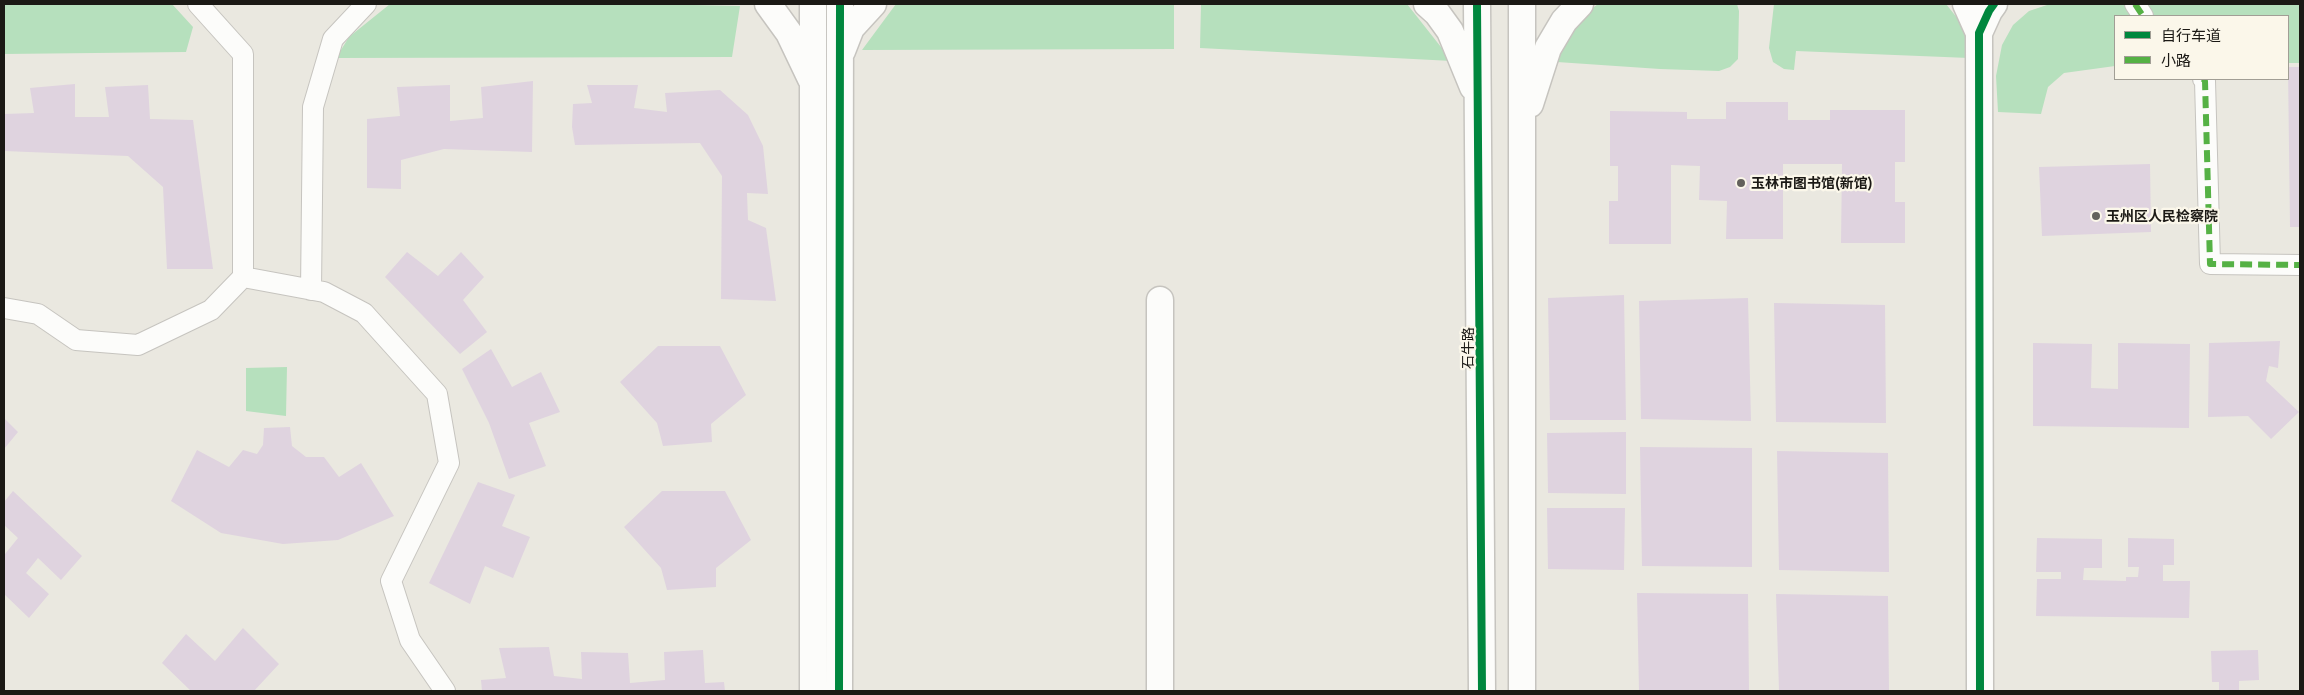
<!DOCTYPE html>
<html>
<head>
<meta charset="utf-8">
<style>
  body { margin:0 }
  #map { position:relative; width:2304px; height:695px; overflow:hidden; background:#eae8e0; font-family:Ubuntu,"Noto Sans SC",sans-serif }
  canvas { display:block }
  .frame { position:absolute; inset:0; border:5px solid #1b1915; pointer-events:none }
  .legend { position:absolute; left:2114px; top:15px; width:175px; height:65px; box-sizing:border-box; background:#fbf7ea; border:1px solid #a19e95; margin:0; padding:6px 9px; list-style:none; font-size:15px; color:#1b1915 }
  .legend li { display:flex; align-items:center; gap:10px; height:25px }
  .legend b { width:25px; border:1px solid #a19e95 }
</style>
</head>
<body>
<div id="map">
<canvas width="2304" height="695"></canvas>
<div class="frame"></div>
<ul class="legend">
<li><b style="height:6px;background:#00873e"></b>自行车道</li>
<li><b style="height:6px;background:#55b144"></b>小路</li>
</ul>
</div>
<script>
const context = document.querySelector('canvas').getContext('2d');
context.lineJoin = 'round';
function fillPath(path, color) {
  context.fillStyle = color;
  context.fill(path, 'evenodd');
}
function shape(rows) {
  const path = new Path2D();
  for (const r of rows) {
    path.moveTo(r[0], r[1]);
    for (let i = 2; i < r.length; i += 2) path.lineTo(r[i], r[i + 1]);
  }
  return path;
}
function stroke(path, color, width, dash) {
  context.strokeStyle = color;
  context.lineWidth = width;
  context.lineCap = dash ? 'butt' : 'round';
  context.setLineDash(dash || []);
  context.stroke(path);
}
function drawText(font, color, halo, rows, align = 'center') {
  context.font = font + ' Ubuntu,"Noto Sans SC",sans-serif';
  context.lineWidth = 4.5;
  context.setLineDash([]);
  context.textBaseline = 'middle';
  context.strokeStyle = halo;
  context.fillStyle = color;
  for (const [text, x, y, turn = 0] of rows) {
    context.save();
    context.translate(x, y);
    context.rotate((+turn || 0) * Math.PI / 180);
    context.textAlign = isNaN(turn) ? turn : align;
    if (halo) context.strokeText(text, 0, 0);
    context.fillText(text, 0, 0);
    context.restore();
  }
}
fillPath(shape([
  [4,4,172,4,193,27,186,52,4,54],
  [390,4,649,4,740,6,732,57,336,58,349,37],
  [896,4,1174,4,1174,49,862,50],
  [1201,4,1407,4,1452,61,1200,48],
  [1598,4,1737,4,1739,11,1738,59,1730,67,1719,71,1660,69,1557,62,1558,51,1577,20],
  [1774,4,1946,4,1958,19,1969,41,1969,58,1796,51,1794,70,1784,69,1773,62,1769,48],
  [2050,4,2300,5,2300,63,2288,63,2288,16,2115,16,2115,66,2064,73,2048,87,2041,114,1998,112,1996,76,2002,45,2013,25,2029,11],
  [287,367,286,416,246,411,246,368]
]), '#b6e0bd');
fillPath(shape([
  [2288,67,2300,67,2300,227,2290,227],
  [533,81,532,152,444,149,401,160,401,189,367,188,367,119,400,116,397,87,450,85,450,121,483,118,481,87],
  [75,84,75,117,109,117,105,87,148,85,150,119,193,120,213,269,167,269,163,187,128,156,4,151,4,114,34,113,30,88],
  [587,85,638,85,634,108,667,112,665,93,720,90,748,115,763,146,768,194,747,193,748,220,766,228,776,301,721,299,722,176,700,143,575,145,572,127,573,104,592,103],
  [1726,102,1788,102,1788,120,1830,120,1830,110,1905,110,1905,162,1895,162,1895,202,1905,202,1905,243,1841,243,1842,164,1783,164,1783,239,1726,239,1727,201,1699,200,1700,166,1671,165,1671,244,1609,244,1609,201,1618,201,1618,166,1610,166,1610,111,1687,112,1687,119,1726,119],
  [2150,164,2151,232,2042,236,2039,167],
  [407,252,438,276,461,252,484,277,463,300,487,332,460,354,385,277],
  [1624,295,1626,420,1550,420,1548,298],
  [1748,298,1751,421,1641,419,1639,301],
  [1774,303,1885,305,1886,423,1776,422],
  [2280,341,2278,368,2269,366,2266,381,2299,412,2271,439,2248,416,2208,417,2209,343],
  [2033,343,2092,344,2091,388,2118,389,2118,343,2190,344,2189,428,2033,426],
  [658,346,720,346,746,395,711,424,712,442,663,446,657,423,620,382],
  [491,349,512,387,541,372,560,412,529,423,546,466,509,479,489,423,462,369],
  [4,418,18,432,4,449],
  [290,427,292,446,306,457,324,457,339,477,361,463,394,516,338,540,283,544,221,533,171,501,197,450,229,467,243,450,257,454,263,445,264,428],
  [1626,432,1626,494,1548,493,1547,433],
  [1640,447,1752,448,1752,567,1642,566],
  [1777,451,1888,453,1889,572,1779,570],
  [478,482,515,495,502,526,530,537,513,578,485,566,470,604,429,583],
  [13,491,82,556,61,580,38,558,26,573,49,594,29,618,4,594,4,553,5,554,18,538,4,525,4,502],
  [662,491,725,491,751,540,716,568,716,587,667,590,661,568,624,527],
  [1547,508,1625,508,1624,570,1548,569],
  [2037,538,2102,539,2102,568,2084,568,2083,580,2126,581,2126,577,2138,577,2139,567,2128,567,2128,538,2174,539,2174,565,2163,565,2163,581,2190,581,2189,618,2036,616,2037,579,2061,579,2061,572,2036,572],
  [1637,593,1748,594,1749,691,1639,691],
  [1776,594,1888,596,1889,691,1779,691],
  [243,628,279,664,254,691,191,691,162,663,186,634,215,661],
  [549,647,554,676,582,679,581,652,628,653,630,683,665,680,664,652,703,650,705,683,724,682,725,691,482,691,481,680,506,678,499,648],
  [2258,650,2259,680,2239,681,2239,691,2219,691,2219,682,2212,682,2211,651]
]), '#dfd3df');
const minor = shape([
  [2135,4,2143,16],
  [2203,79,2205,81,2210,264,2300,265],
  [243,277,324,292,364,313,437,394,449,463,391,581,410,640,445,691],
  [311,290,313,107,333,39,366,4],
  [4,308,38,314,76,340,138,345,211,310,243,277,243,54,198,4]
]);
const tertiary = shape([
  [768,4,789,33,811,79],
  [813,4,813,691],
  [1427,4,1437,13,1450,31,1473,87],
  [1477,4,1482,691],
  [1966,4,1979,33],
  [842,51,851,28,873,4],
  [1530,104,1548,48,1564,21,1580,4],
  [1160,300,1160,691],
  [839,691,840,4],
  [1522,691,1522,4],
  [1980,691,1979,33,1989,11,1994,4]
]);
stroke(minor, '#c6c4bf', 22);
stroke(tertiary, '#c6c4bf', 29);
stroke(minor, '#fcfcfa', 20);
stroke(tertiary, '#fcfcfa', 26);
stroke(shape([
  [2135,4,2143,16],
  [2203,79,2205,81,2210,264,2300,265]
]), '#55b144', 6, [12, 6]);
stroke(shape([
  [1477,4,1482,691],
  [839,691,840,4],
  [1980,691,1979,33,1989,11,1994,4]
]), '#00873e', 8);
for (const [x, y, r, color] of [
  [1741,183,5,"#63615c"],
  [2096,216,5,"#63615c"]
]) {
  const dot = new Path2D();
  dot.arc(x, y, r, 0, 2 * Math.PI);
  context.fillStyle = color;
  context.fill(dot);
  stroke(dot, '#fbf7ea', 2);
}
drawText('bold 14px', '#1b1915', '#fbf7ea', [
  ["玉林市图书馆(新馆)",1751,183],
  ["玉州区人民检察院",2106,216]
], 'left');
drawText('14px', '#1b1915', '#fbf7ea', [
  ["石牛路",1468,348,-90]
]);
</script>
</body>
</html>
